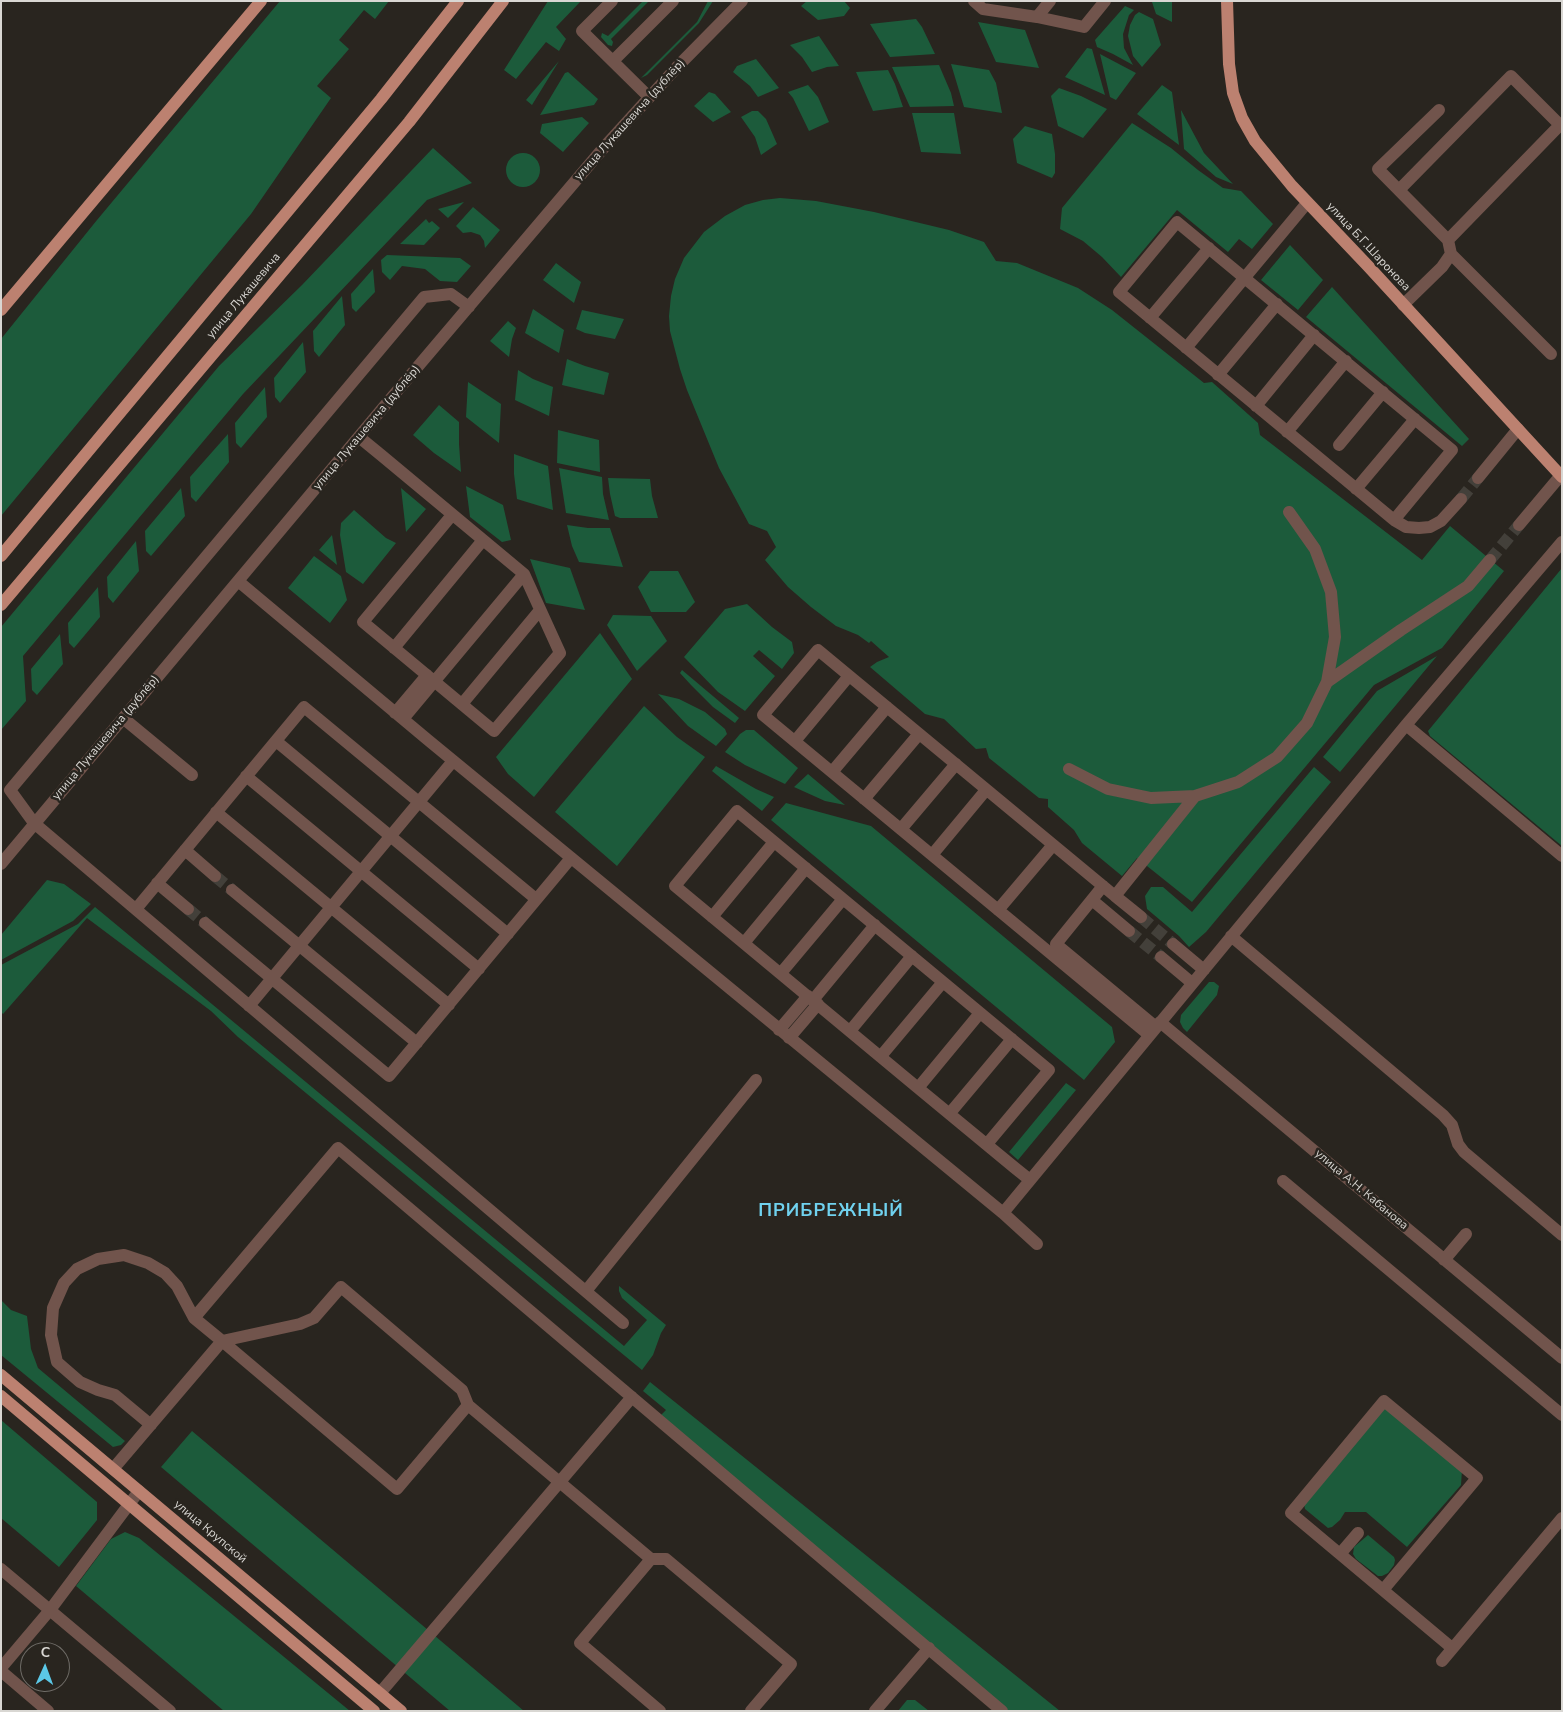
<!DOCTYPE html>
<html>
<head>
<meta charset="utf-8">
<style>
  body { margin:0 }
  #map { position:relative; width:1563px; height:1712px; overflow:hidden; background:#29251f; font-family:"Nunito Sans",sans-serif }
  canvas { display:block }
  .frame { position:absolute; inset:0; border:2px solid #d9d7d3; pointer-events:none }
  .north { position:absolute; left:20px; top:1642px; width:50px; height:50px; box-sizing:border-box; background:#29251f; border:1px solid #6f6c67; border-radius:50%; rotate:2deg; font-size:14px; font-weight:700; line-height:20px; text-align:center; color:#d9d7d3 }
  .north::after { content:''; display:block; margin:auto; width:18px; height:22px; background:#5bc8e7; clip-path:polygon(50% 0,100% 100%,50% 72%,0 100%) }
</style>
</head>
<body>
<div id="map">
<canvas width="1563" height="1712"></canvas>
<div class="frame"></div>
<div class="north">С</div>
</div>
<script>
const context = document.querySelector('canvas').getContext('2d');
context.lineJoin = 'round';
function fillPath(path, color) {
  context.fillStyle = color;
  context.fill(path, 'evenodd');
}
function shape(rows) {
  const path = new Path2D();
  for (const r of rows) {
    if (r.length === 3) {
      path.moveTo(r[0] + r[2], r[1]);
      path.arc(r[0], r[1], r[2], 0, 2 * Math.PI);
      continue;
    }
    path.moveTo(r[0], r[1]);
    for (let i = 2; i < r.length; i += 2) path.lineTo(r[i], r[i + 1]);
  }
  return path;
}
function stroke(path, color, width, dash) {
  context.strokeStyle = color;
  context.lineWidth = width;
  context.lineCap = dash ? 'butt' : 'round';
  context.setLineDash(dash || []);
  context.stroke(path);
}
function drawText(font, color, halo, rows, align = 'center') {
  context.font = font + ' "Nunito Sans",sans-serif';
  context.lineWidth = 5;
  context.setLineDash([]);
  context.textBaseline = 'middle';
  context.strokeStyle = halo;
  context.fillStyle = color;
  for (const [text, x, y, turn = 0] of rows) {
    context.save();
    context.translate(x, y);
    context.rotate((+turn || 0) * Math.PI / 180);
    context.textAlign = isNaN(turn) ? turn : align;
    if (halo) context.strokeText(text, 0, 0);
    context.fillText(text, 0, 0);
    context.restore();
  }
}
fillPath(shape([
  [280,1,389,1,375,19,364,10,339,40,349,49,317,86,331,98,251,214,1,516,1,339,97,220],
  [548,1,581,1,556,27,566,39,559,51,546,42,516,79,504,70],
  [643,1,649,1,611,39,613,42,612,46,608,45,601,37,602,33,608,36],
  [708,1,713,1,699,23,647,75,641,78,697,22],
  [807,1,844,1,850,8,844,16,818,20,801,6],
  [1172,1,1172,22,1156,14,1152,2],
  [1125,6,1134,10,1129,15,1123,34,1124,48,1133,65,1113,54,1097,47,1095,40],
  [1139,12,1153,19,1161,45,1142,67,1133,56,1128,36,1130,25,1135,15],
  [916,19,922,27,935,54,890,57,870,24],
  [978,22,1025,30,1039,68,996,62],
  [819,36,839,66,827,67,812,72,802,57,790,45],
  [1087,48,1092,49,1105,95,1065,77],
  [1100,54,1136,73,1116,100,1110,97],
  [756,59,779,88,758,97,750,86,733,72,737,66],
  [559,61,532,105,526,100],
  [951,64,989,70,996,83,1002,113,964,107],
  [939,65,951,93,954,106,910,107,892,67],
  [888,70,895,84,903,107,873,111,856,72],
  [568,72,598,99,594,105,540,115,565,73],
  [808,85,818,97,829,122,809,131,793,98,788,92],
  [1162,85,1172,92,1179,145,1137,114],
  [1059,88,1081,96,1107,109,1083,138,1058,126,1051,96],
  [709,92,715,94,731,112,713,122,694,106],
  [1181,110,1204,153,1233,184,1216,177,1184,149],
  [752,111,758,111,766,119,777,144,761,155,755,137,741,117],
  [912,113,954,113,961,154,921,152],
  [582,117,589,123,563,152,540,133,542,124],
  [1132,123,1171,148,1198,170,1223,188,1241,191,1273,224,1252,249,1239,239,1228,252,1177,210,1121,277,1102,257,1083,241,1060,229,1062,208],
  [1025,126,1052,134,1055,154,1055,173,1052,178,1017,163,1013,139],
  [433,148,472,183,427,200,243,394,23,656,26,701,1,730,1,627,219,366,302,285],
  [523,170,17],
  [780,198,816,201,874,212,949,230,984,242,996,261,1017,263,1078,288,1112,310,1204,383,1212,382,1258,423,1260,435,1422,560,1450,526,1504,571,1442,648,1374,685,1192,902,1137,858,1122,876,1082,843,1074,830,1048,807,1048,799,1039,798,989,758,986,748,976,749,944,719,925,714,870,667,877,662,889,657,871,641,869,643,858,635,836,626,811,607,788,587,765,560,776,547,767,531,749,524,719,468,687,390,680,369,670,331,669,316,671,296,675,279,684,258,704,232,725,216,745,205,763,200],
  [464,202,448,218,438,209],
  [473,207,500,230,485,248,484,241,480,235,471,232,463,233,456,226],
  [426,219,429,223,432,221,440,228,424,245,400,244],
  [1290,245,1323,280,1298,310,1261,280],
  [387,255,460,258,471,266,457,282,440,281,425,269,402,266,390,280,382,272,381,260],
  [556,263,581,282,574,303,543,280],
  [373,269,375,292,356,312,352,308,351,294],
  [1332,287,1469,439,1462,446,1306,317],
  [342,296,345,325,319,357,314,351,313,331],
  [533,309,564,330,559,353,525,333],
  [582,310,624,319,615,339,585,333,576,329],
  [508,321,516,328,512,339,509,357,490,341],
  [303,342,306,372,280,403,275,397,274,378],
  [567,359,585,366,609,373,604,395,562,385],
  [518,370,533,379,553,387,549,416,515,400],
  [468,382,501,404,499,443,466,417],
  [265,387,267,417,241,448,236,443,235,423],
  [439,405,459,422,459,444,461,472,434,453,413,435],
  [558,430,599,440,600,472,557,463],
  [228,434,229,462,196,502,191,497,190,477],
  [514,454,548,466,553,510,517,499,514,474],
  [559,468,602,477,603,494,609,520,566,513],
  [608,478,650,479,652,496,658,518,620,518,615,516,610,494],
  [466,486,503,505,511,540,502,542,470,517],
  [181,488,185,516,151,556,146,551,145,531],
  [401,488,426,509,406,532],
  [354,510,386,538,396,543,363,584,346,572,340,535,341,523],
  [567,525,588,528,610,528,623,567,579,562,572,546],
  [332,535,337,565,319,550],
  [136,541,139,571,113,603,108,597,107,577],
  [314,556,341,576,347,600,330,623,288,588],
  [530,559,570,568,585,610,546,603],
  [1562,568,1562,846,1430,736,1428,731],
  [650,571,678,571,695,602,686,612,651,612,638,587],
  [98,587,100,617,74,648,69,643,68,623],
  [747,604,772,627,792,642,794,653,782,669,759,650,753,656,775,676,745,711,718,692,684,657,725,609],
  [613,615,651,616,667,641,637,671,607,625],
  [600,633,632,679,534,797,508,774,496,757],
  [60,634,63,664,37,695,32,690,31,669],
  [1437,656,1340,772,1323,757,1377,691],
  [682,670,739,718,735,723,713,707,691,685,680,673],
  [658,694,679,699,705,712,725,729,727,734,716,746,688,726],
  [644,706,677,737,705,757,617,866,555,812],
  [746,730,754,730,798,768,785,784,745,765,725,752,740,734],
  [716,766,756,789,774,797,762,811,712,771],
  [1314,767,1331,782,1206,932,1189,947,1179,936,1147,909,1145,896,1151,887,1163,887,1192,912],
  [808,774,845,805,825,801,794,787],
  [786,803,871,826,1112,1027,1115,1042,1084,1080,771,820],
  [47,880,64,884,91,904,73,921,1,960,1,935],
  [95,907,624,1346,647,1320,622,1298,619,1291,619,1286,666,1325,661,1333,653,1355,642,1370,238,1037,211,1011,87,918,3,1014,1,1012,1,965,78,924],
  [1209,982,1214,982,1219,986,1217,995,1187,1032,1183,1028,1180,1022,1181,1015],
  [1066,1083,1076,1090,1018,1160,1009,1152],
  [1,1300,11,1310,27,1316,31,1349,38,1368,125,1441,121,1445,113,1447,1,1355],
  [650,1382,1060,1711,1007,1711,660,1416,666,1410,643,1391],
  [1385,1407,1462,1470,1461,1485,1407,1547,1366,1512,1345,1512,1340,1520,1332,1527,1328,1528,1305,1509,1304,1504],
  [1,1420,97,1502,97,1520,59,1567,1,1518],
  [192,1431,524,1711,450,1711,161,1467],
  [125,1532,139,1538,350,1711,224,1711,76,1586,111,1539],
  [1368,1535,1394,1557,1395,1560,1394,1565,1388,1573,1382,1576,1378,1576,1356,1559,1353,1554,1354,1547],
  [907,1700,915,1700,929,1711,898,1711]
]), '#1c5b3b');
stroke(shape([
  [1461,499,1478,478],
  [1490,560,1519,525],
  [215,876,232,890],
  [188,909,205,923],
  [1141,917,1173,944],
  [1129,931,1161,957]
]), '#43403a', 12, [12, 6]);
stroke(shape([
  [612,1,582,31,649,97],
  [974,1,983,9,1037,17,1084,27,1105,1],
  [1037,17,1050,1],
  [613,61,673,1],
  [1399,190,1511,76,1560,125,1448,240],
  [1451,254,1551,354],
  [1403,305,1442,267,1451,254,1448,240,1378,169,1439,110],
  [469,307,451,294,424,297,10,790,34,823,623,1323],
  [1150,318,1209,248],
  [1186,348,1307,203],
  [1218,375,1277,304],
  [1256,406,1314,335],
  [1287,432,1346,361],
  [359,437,381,455,524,574,560,653,494,731,363,622,452,515],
  [1339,445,1383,392],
  [1478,478,1518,429],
  [1356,489,1415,419],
  [1394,520,1452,450,1177,222,1119,292,1394,520,1406,527,1419,528,1430,527,1441,521,1461,499],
  [1519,525,1561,475],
  [238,581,428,740,1003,1213,1406,725,1562,542],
  [394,648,483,540],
  [1327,682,1401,630,1468,586,1490,560],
  [462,704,540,610],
  [395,713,427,675],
  [123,718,192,775],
  [403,719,524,574],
  [1406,725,1562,856],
  [276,741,508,934],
  [795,741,849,676],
  [1069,769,1108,789,1151,798,1195,796,1238,782,1277,757,1307,723,1327,682,1335,637,1331,592,1315,549,1289,512],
  [832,772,887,707],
  [246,776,479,969],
  [864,799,919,734],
  [216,812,449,1005],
  [901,829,956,764],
  [185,850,215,876],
  [932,855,986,790],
  [1,864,392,397,606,145,677,67,742,1],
  [157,883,188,909],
  [1103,886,1056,944,1156,1027],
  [232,890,417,1043],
  [1115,896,1141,917],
  [1092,900,1129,931],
  [136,909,304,707,536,899],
  [998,910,1053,845],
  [712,917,774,842],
  [205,923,389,1076,571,858],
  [1231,936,1443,1115,1452,1125,1458,1144,1464,1152,1562,1235],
  [744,943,806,868],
  [1173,944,1204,970],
  [1161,957,1192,983],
  [781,973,843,899],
  [813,1000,875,925],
  [249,1006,453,761],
  [1160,1022,1562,1358],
  [779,1030,808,996],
  [850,1031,912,956],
  [1149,1035,763,715,818,650,1115,896,1195,796],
  [789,1038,818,1004],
  [881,1056,943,982],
  [918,1088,980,1013],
  [950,1113,1012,1039],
  [987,1144,1049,1070,737,811,675,886,918,1088,1015,1168,1030,1180],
  [1283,1181,1562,1415],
  [1003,1213,1037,1244],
  [1444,1260,1466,1234],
  [586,1291,756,1080],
  [151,1425,115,1395,98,1390,80,1382,57,1362,51,1335,53,1308,64,1283,77,1269,98,1259,124,1255,148,1263,165,1273,177,1286,194,1318],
  [113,1469,222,1341,397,1489,468,1405],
  [1340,1554,1358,1533],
  [651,1559,666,1559,791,1664,751,1711],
  [1,1569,170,1711],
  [1383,1590,1477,1478,1384,1401,1291,1513,1452,1648],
  [1442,1661,1562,1518],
  [1,1668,50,1610,139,1491],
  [1,1671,48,1711],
  [380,1693,632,1397],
  [660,1711,580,1643,651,1559,468,1405,462,1390,341,1287,314,1318,300,1324,222,1341,194,1318,338,1148,1002,1711],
  [875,1711,929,1648]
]), '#71544c', 12);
stroke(shape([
  [1227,1,1229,64,1233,93,1242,118,1255,141,1292,186,1368,266,1562,477],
  [1,310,261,1],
  [1,556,381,99,458,1],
  [1,605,409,122,503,1],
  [1,1375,401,1711],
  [1,1396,374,1711]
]), '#bc8170', 12);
drawText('12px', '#d9d7d3', '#29251f', [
  ["улица Лукашевича (дублёр)",630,120,-48],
  ["улица Б.Г.Шаронова",1368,247,47],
  ["улица Лукашевича",244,296,-50],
  ["улица Лукашевича (дублёр)",367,428,-50],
  ["улица Лукашевича (дублёр)",106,738,-50],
  ["улица А.Н. Кабанова",1361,1190,40],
  ["улица Крупской",210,1532,40]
]);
context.letterSpacing = '1px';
drawText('bold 18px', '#70d2ef', '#29251f', [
  ["ПРИБРЕЖНЫЙ",831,1212]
]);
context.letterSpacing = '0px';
</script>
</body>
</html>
